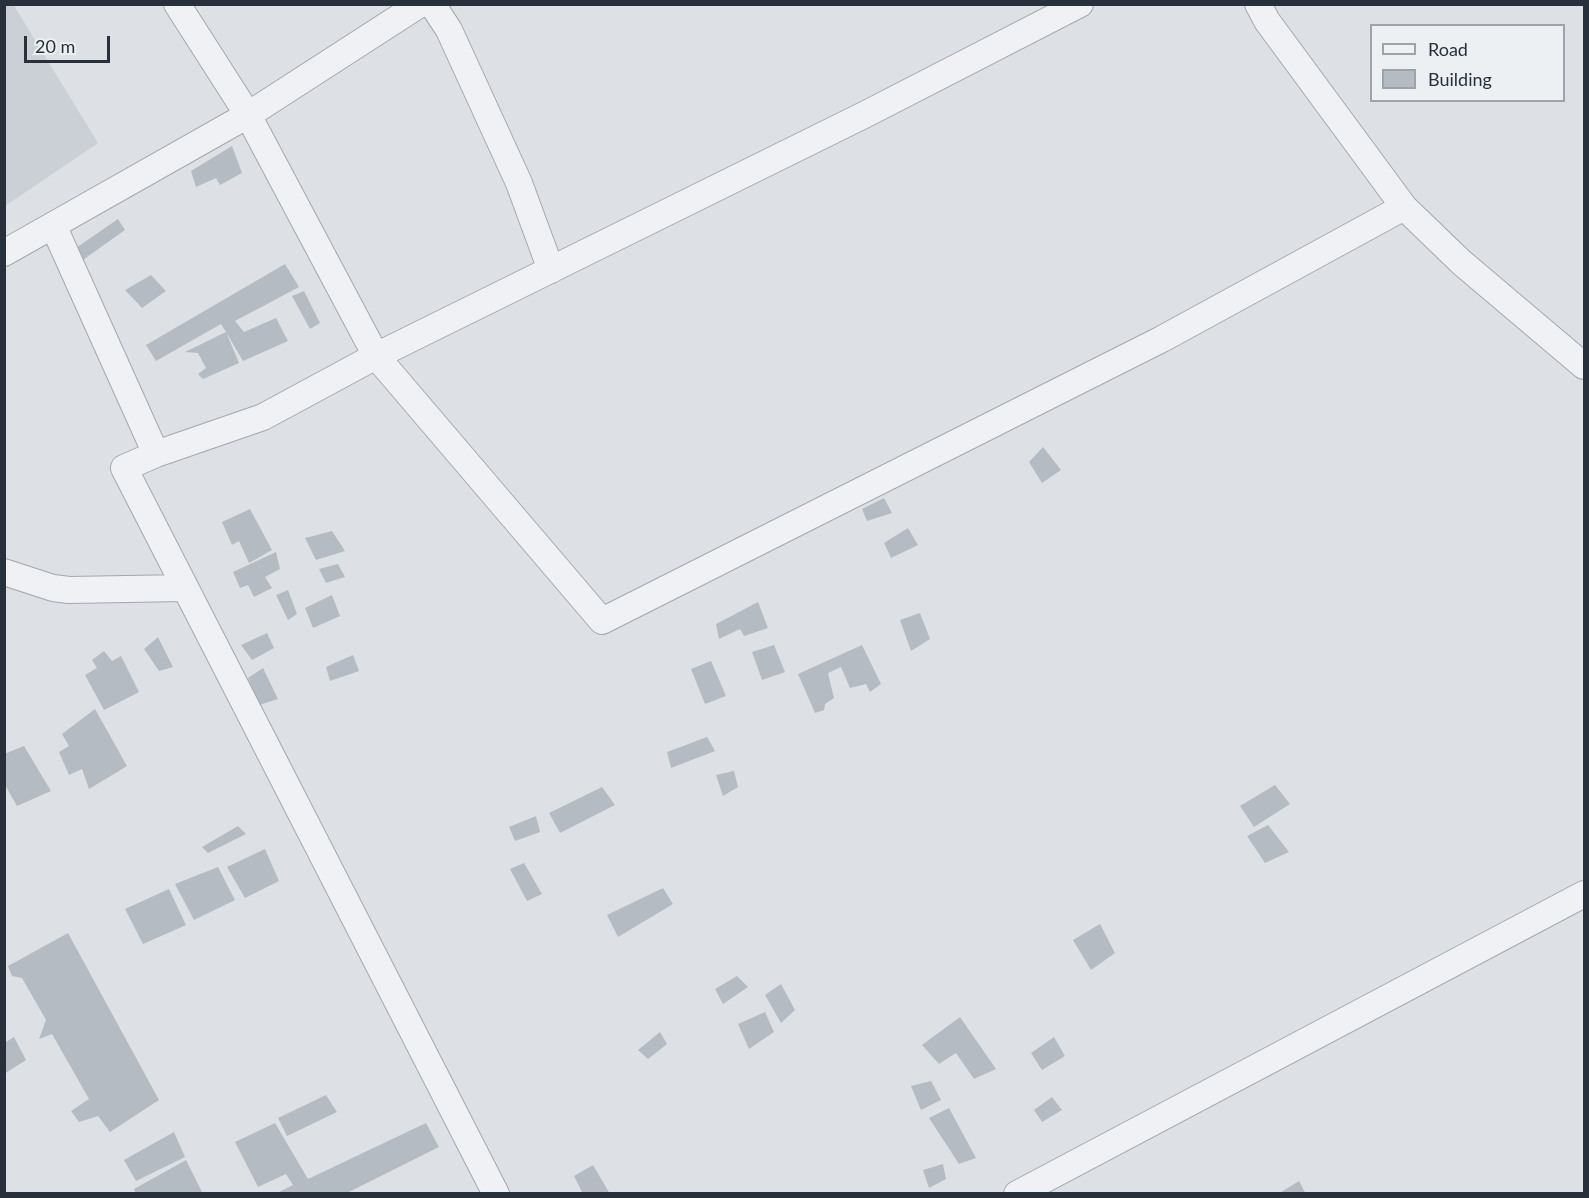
<!DOCTYPE html>
<html>
<head>
<meta charset="utf-8">
<style>
  body { margin:0 }
  #map { position:relative; width:1589px; height:1198px; overflow:hidden; background:#dde1e5; font-family:Lato,sans-serif }
  canvas { display:block }
  .frame { position:absolute; inset:0; border:6px solid #27303b; pointer-events:none }
  .legend { position:absolute; left:1370px; top:24px; width:195px; height:78px; box-sizing:border-box; background:#ecf0f3; border:2px solid #9da3a9; margin:0; padding:8px 10px; list-style:none; font-size:18px; color:#27303b }
  .legend li { display:flex; align-items:center; gap:12px; height:30px }
  .legend b { width:30px; border:2px solid #9da3a9 }
  .scale { position:absolute; left:24px; top:36px; width:86px; height:27px; box-sizing:border-box; border:3px solid #27303b; border-top:0; padding-left:8px; font-size:18px; line-height:21px; white-space:nowrap; color:#27303b; -webkit-text-stroke:4px #ecf0f3; paint-order:stroke }
</style>
</head>
<body>
<div id="map">
<canvas width="1589" height="1198"></canvas>
<div class="frame"></div>
<ul class="legend">
<li><b style="height:8px;background:#eff1f4"></b>Road</li>
<li><b style="height:16px;background:#b4bbc2"></b>Building</li>
</ul>
<div class="scale">20 m</div>
</div>
<script>
const context = document.querySelector('canvas').getContext('2d');
context.lineJoin = 'round';
function fillPath(path, color) {
  context.fillStyle = color;
  context.fill(path, 'evenodd');
}
function shape(rows) {
  const path = new Path2D();
  for (const r of rows) {
    path.moveTo(r[0], r[1]);
    for (let i = 2; i < r.length; i += 2) path.lineTo(r[i], r[i + 1]);
  }
  return path;
}
function stroke(path, color, width, dash) {
  context.strokeStyle = color;
  context.lineWidth = width;
  context.lineCap = dash ? 'butt' : 'round';
  context.setLineDash(dash || []);
  context.stroke(path);
}
fillPath(shape([
  [13,4,98,143,5,206,4,5]
]), '#cbd0d7');
fillPath(shape([
  [232,146,242,173,220,185,216,178,196,187,191,171],
  [118,219,125,230,80,262,73,250],
  [285,264,299,287,235,321,244,332,276,318,288,341,243,361,226,332,239,363,203,379,198,374,206,368,198,353,185,352,226,332,221,324,156,361,146,345],
  [151,275,166,291,142,308,125,290],
  [304,291,320,323,310,329,292,296],
  [1043,447,1061,470,1042,483,1029,462],
  [884,498,892,513,867,521,862,509],
  [250,509,272,550,249,563,239,541,232,545,222,522],
  [908,528,918,545,891,558,884,543],
  [332,531,345,551,316,560,305,538],
  [276,552,280,569,265,577,272,588,254,597,248,585,240,588,233,572],
  [338,564,345,577,326,583,319,569],
  [288,590,297,614,288,620,276,595],
  [332,595,340,616,313,628,305,608],
  [758,602,768,628,744,636,740,629,719,639,716,624],
  [920,613,930,639,911,651,900,620],
  [267,633,274,648,252,660,241,645],
  [158,637,173,667,159,671,144,649],
  [774,645,785,672,762,680,752,652],
  [862,645,881,684,870,692,866,684,850,688,841,667,828,673,834,698,825,704,824,710,815,713,798,674],
  [104,651,112,661,121,656,139,692,104,710,85,675,97,668,92,660],
  [353,655,359,671,330,681,326,667],
  [711,661,726,696,705,704,691,669],
  [263,668,278,699,259,705,248,678],
  [95,709,127,766,89,789,82,769,69,775,59,752,69,746,62,734],
  [707,737,715,751,671,768,667,752],
  [24,746,51,791,17,806,4,783,4,754],
  [734,771,738,787,723,796,716,775],
  [1275,785,1290,804,1254,827,1240,806],
  [602,787,615,805,560,833,549,813],
  [536,816,540,832,515,841,509,827],
  [1268,825,1289,852,1265,863,1247,836],
  [238,826,246,834,208,853,202,847],
  [265,849,279,881,245,898,227,867],
  [524,863,542,894,527,901,510,869],
  [218,867,235,900,194,920,175,884],
  [663,888,673,904,618,937,607,915],
  [169,889,186,925,143,944,125,909],
  [1100,924,1115,953,1091,970,1073,940],
  [68,933,159,1100,110,1132,98,1116,79,1122,71,1111,89,1099,52,1034,39,1039,46,1020,22,978,12,976,8,966],
  [737,976,748,987,723,1004,715,989],
  [781,984,795,1010,781,1023,765,995],
  [765,1012,774,1032,749,1049,738,1024],
  [960,1017,996,1069,974,1079,956,1053,939,1064,922,1045],
  [660,1032,667,1044,648,1059,638,1050],
  [14,1037,26,1060,4,1074,4,1043],
  [1054,1037,1065,1056,1042,1070,1031,1053],
  [931,1081,941,1100,921,1110,911,1086],
  [326,1095,337,1112,287,1136,278,1118],
  [1052,1097,1062,1110,1042,1122,1034,1110],
  [949,1108,976,1158,959,1164,929,1118],
  [275,1123,308,1179,426,1123,439,1147,345,1194,275,1194,293,1185,286,1174,258,1187,235,1142],
  [174,1132,185,1157,136,1181,124,1160],
  [186,1160,203,1194,136,1194,134,1189],
  [943,1164,946,1179,929,1188,923,1170],
  [593,1165,610,1194,583,1194,574,1176],
  [1299,1181,1306,1194,1278,1194]
]), '#b4bbc2');
const minor = shape([
  [177,4,248,115,376,356,602,621,1162,339,1404,207],
  [432,4,449,30,519,183,551,270],
  [1258,4,1267,21,1404,207,1461,262,1584,366],
  [53,225,156,454,124,468,496,1194],
  [4,253,248,115,420,4],
  [156,454,263,417,376,356,866,114,1080,4],
  [4,572,53,588,69,590,184,588],
  [1017,1194,1584,894]
]);
stroke(minor, '#a3a8af', 28);
stroke(minor, '#eff1f4', 26);
</script>
</body>
</html>
